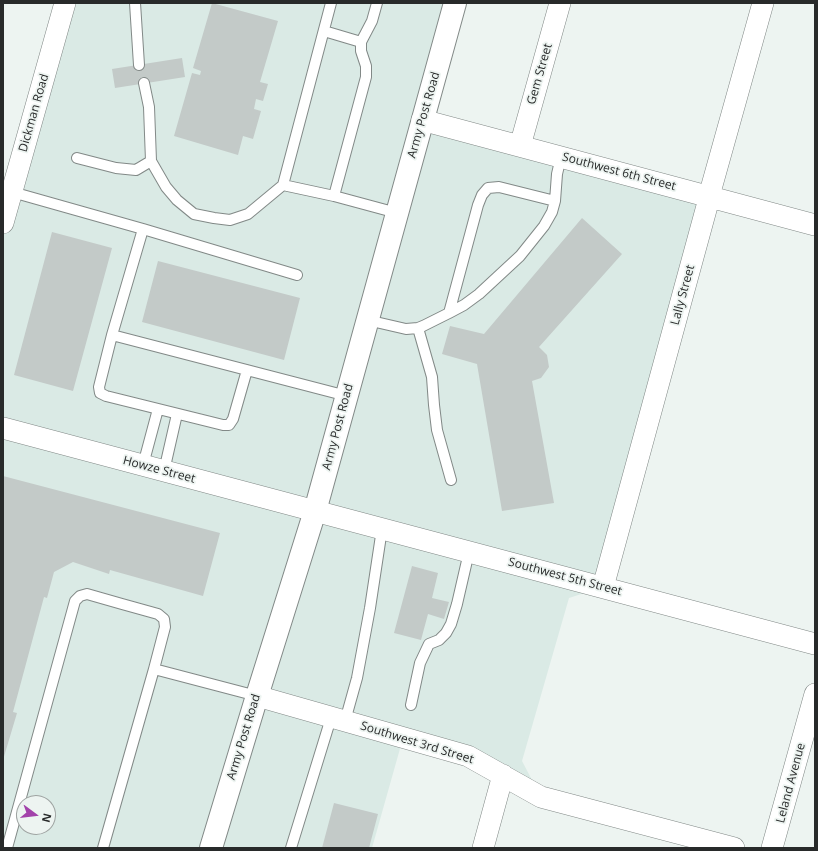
<!DOCTYPE html>
<html>
<head>
<meta charset="utf-8">
<style>
  body { margin:0 }
  #map { position:relative; width:818px; height:851px; overflow:hidden; background:#edf4f1; font-family:"Open Sans",sans-serif }
  canvas { display:block }
  .frame { position:absolute; inset:0; border:4px solid #282a2a; pointer-events:none }
  .north { position:absolute; left:16px; top:795px; width:40px; height:40px; box-sizing:border-box; background:#edf4f1; border:1px solid #9ea3a1; border-radius:50%; rotate:105deg; font-size:11px; font-weight:700; line-height:16px; text-align:center; color:#282a2a }
  .north::after { content:''; display:block; margin:auto; width:14px; height:18px; background:#a242aa; clip-path:polygon(50% 0,100% 100%,50% 72%,0 100%) }
</style>
</head>
<body>
<div id="map">
<canvas width="818" height="851"></canvas>
<div class="frame"></div>
<div class="north">N</div>
</div>
<script>
const context = document.querySelector('canvas').getContext('2d');
context.lineJoin = 'round';
function fillPath(path, color) {
  context.fillStyle = color;
  context.fill(path, 'evenodd');
}
function shape(rows) {
  const path = new Path2D();
  for (const r of rows) {
    path.moveTo(r[0], r[1]);
    for (let i = 2; i < r.length; i += 2) path.lineTo(r[i], r[i + 1]);
  }
  return path;
}
function stroke(path, color, width, dash) {
  context.strokeStyle = color;
  context.lineWidth = width;
  context.lineCap = dash ? 'butt' : 'round';
  context.setLineDash(dash || []);
  context.stroke(path);
}
function drawText(font, color, halo, rows, align = 'center') {
  context.font = font + ' "Open Sans",sans-serif';
  context.lineWidth = 3.5;
  context.setLineDash([]);
  context.textBaseline = 'middle';
  context.strokeStyle = halo;
  context.fillStyle = color;
  for (const [text, x, y, turn = 0] of rows) {
    context.save();
    context.translate(x, y);
    context.rotate((+turn || 0) * Math.PI / 180);
    context.textAlign = isNaN(turn) ? turn : align;
    if (halo) context.strokeText(text, 0, 0);
    context.fillText(text, 0, 0);
    context.restore();
  }
}
fillPath(shape([
  [65,3,455,3,423,120,709,196,603,587,569,598,522,761,541,797,403,738,372,848,3,848,3,223],
  [24,803,48,803,48,827,24,827]
]), '#daeae5');
fillPath(shape([
  [212,3,278,21,260,82,268,84,263,101,256,99,254,109,261,111,253,139,243,136,238,155,174,136,192,73,200,75,201,71,193,68],
  [182,58,185,77,115,88,112,69],
  [582,218,622,254,539,347,547,355,549,367,541,378,532,381,554,503,502,511,477,364,442,354,450,326,484,334],
  [52,232,112,248,73,391,14,375],
  [158,261,300,298,284,360,142,322],
  [3,476,220,533,203,596,110,570,109,574,73,562,54,572,47,598,44,597,13,712,17,713,3,760],
  [412,566,438,573,432,598,449,602,444,619,428,614,421,640,394,633],
  [334,803,378,814,369,848,322,848]
]), '#c3cac8');
const service = shape([
  [135,3,139,65],
  [324,31,361,42],
  [144,83,149,107,151,161,166,187,177,200,194,214,214,218,230,220,248,214,283,185,334,196,397,213],
  [77,158,116,168,136,170,151,161],
  [283,185,331,3],
  [12,192,143,229,112,335,347,396],
  [334,196,366,77,366,66,361,51,361,42,372,21,377,3],
  [143,229,297,275],
  [449,313,478,205,482,195,488,188,499,187,555,201],
  [367,320,406,329,418,328,423,326,449,313,464,305,479,294,520,256,544,226,552,212,555,201,557,174,561,157],
  [418,328,432,377,434,405,437,430,451,480],
  [112,335,99,387,100,393,106,396,223,425,229,425,233,419,247,370],
  [143,465,158,409],
  [164,471,177,414],
  [411,705,420,663,429,644,439,640,446,633,451,624,457,604,469,552],
  [345,721,357,678,370,608,382,529],
  [7,848,75,601,80,596,87,594,122,604,158,614,164,619,165,627,154,669,257,696],
  [103,848,154,669],
  [291,848,331,718]
]);
const minor = shape([
  [422,120,815,225],
  [520,146,560,3],
  [3,223,65,3],
  [3,428,815,644],
  [603,587,707,206,709,196,763,3],
  [257,696,468,756,541,797,734,848],
  [483,848,503,775],
  [772,848,815,694]
]);
const secondary = shape([
  [211,848,257,696,315,511,455,3]
]);
stroke(service, '#828987', 12);
stroke(minor, '#828987', 22);
stroke(secondary, '#828987', 24);
stroke(service, '#fff', 10);
stroke(minor, '#fff', 21);
stroke(secondary, '#fff', 22);
drawText('12px', '#282a2a', '#edf4f1', [
  ["Gem Street",540,74,-74],
  ["Dickman Road",34,113,-74],
  ["Army Post Road",424,115,-74],
  ["Southwest 6th Street",619,172,15],
  ["Lally Street",683,295,-75],
  ["Army Post Road",338,427,-75],
  ["Howze Street",159,470,15],
  ["Southwest 5th Street",565,577,15],
  ["Army Post Road",244,737,-73],
  ["Southwest 3rd Street",417,743,17],
  ["Leland Avenue",791,783,-75]
]);
</script>
</body>
</html>
